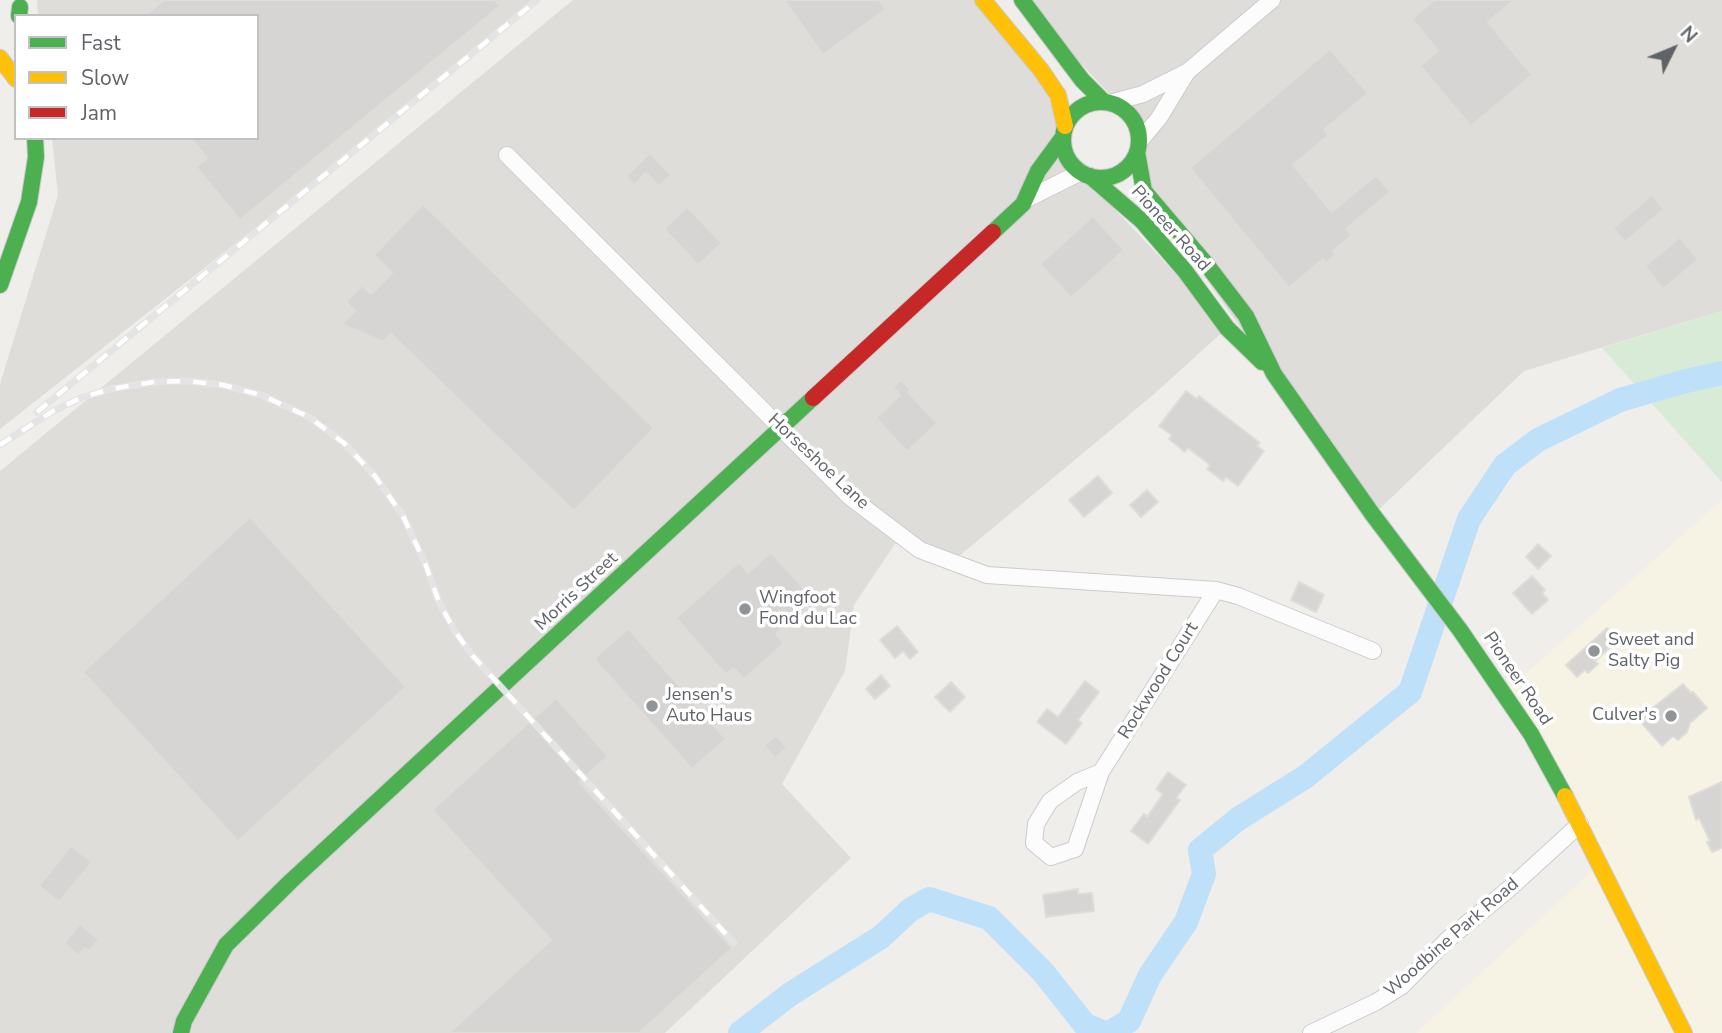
<!DOCTYPE html>
<html>
<head>
<meta charset="utf-8">
<style>
  body { margin:0 }
  #map { position:relative; width:1722px; height:1033px; overflow:hidden; background:#efeeea; font-family:"Nunito Sans",sans-serif }
  canvas { display:block }
  .legend { position:absolute; left:14px; top:14px; width:245px; height:126px; box-sizing:border-box; background:#fff; border:2px solid #bfc1c3; margin:0; padding:9px 12px; list-style:none; font-size:21px; color:#5f6368 }
  .legend li { display:flex; align-items:center; gap:14px; height:35px }
  .legend b { width:35px; border:2px solid #bfc1c3 }
  .north { position:absolute; left:1638px; top:14px; width:70px; height:70px; -webkit-text-stroke:5px #fff; paint-order:stroke; rotate:47deg; font-size:19px; font-weight:700; line-height:28px; text-align:center; color:#5f6368 }
  .north::after { content:''; display:block; margin:auto; width:24px; height:32px; background:#5f6368; clip-path:polygon(50% 0,100% 100%,50% 72%,0 100%) }
</style>
</head>
<body>
<div id="map">
<canvas width="1722" height="1033"></canvas>
<ul class="legend">
<li><b style="height:9px;background:#4caf50"></b>Fast</li>
<li><b style="height:9px;background:#ffc107"></b>Slow</li>
<li><b style="height:9px;background:#c62828"></b>Jam</li>
</ul>
<div class="north">N</div>
</div>
<script>
const context = document.querySelector('canvas').getContext('2d');
context.lineJoin = 'round';
function fillPath(path, color) {
  context.fillStyle = color;
  context.fill(path, 'evenodd');
}
function shape(rows) {
  const path = new Path2D();
  for (const r of rows) {
    if (r.length === 3) {
      path.moveTo(r[0] + r[2], r[1]);
      path.arc(r[0], r[1], r[2], 0, 2 * Math.PI);
      continue;
    }
    path.moveTo(r[0], r[1]);
    for (let i = 2; i < r.length; i += 2) path.lineTo(r[i], r[i + 1]);
  }
  return path;
}
function stroke(path, color, width, dash) {
  context.strokeStyle = color;
  context.lineWidth = width;
  context.lineCap = dash ? 'butt' : 'round';
  context.setLineDash(dash || []);
  context.stroke(path);
}
function drawText(font, color, halo, rows, align = 'center') {
  context.font = font + ' "Nunito Sans",sans-serif';
  context.lineWidth = 7;
  context.setLineDash([]);
  context.textBaseline = 'middle';
  context.strokeStyle = halo;
  context.fillStyle = color;
  for (const [text, x, y, turn = 0] of rows) {
    context.save();
    context.translate(x, y);
    context.rotate((+turn || 0) * Math.PI / 180);
    context.textAlign = isNaN(turn) ? turn : align;
    if (halo) context.strokeText(text, 0, 0);
    context.fillText(text, 0, 0);
    context.restore();
  }
}
fillPath(shape([
  [1722,500,1722,1033,1416,1033,1600,864,1504,693]
]), '#f7f3e4');
fillPath(shape([
  [37,0,539,0,466,62,0,429,0,384,58,195,52,138,257,138,257,16,38,16],
  [573,0,983,0,1041,70,1065,153,1073,165,1227,328,1153,395,952,562,902,536,895,544,854,605,845,671,782,784,851,858,665,1033,0,1033,0,471],
  [1022,0,1722,0,1722,311,1524,371,1373,515,1144,191,1138,134,1128,114]
]), '#dfddda');
fillPath(shape([
  [1722,311,1722,482,1602,348]
]), '#d8ebd6');
stroke(shape([
  [740,1033,789,995,881,937,910,910,929,899,989,918,1043,972,1085,1025,1105,1033],
  [1109,1033,1129,1021,1150,975,1186,922,1204,874,1200,850,1238,819,1305,777,1410,692,1469,519,1505,465,1538,440,1620,400,1686,381,1722,373]
]), '#bfe0f9', 24);
const building = shape([
  [164,0,495,0,500,6,240,220,196,167,207,158,191,138,257,138,257,16,145,16,164,0],
  [784,0,879,0,886,9,823,55,784,0],
  [1434,0,1514,0,1488,22,1532,75,1471,126,1420,66,1438,51,1412,19,1434,0],
  [1330,49,1368,93,1324,130,1329,135,1293,165,1332,212,1376,175,1390,192,1346,229,1352,235,1333,251,1336,255,1326,263,1323,259,1289,288,1190,168,1330,49],
  [650,153,671,175,659,186,646,173,634,185,626,176,650,153],
  [1652,195,1664,209,1625,242,1613,228,1652,195],
  [423,204,654,428,574,511,391,334,383,342,342,324,355,311,346,302,362,285,371,294,392,273,374,255,423,204],
  [687,207,722,243,698,265,664,229,687,207],
  [1093,216,1124,250,1071,298,1040,264,1093,216],
  [1680,237,1698,260,1663,289,1645,266,1680,237],
  [901,380,911,390,908,392,937,423,907,452,876,418,900,395,893,387,901,380],
  [1186,391,1197,399,1199,396,1260,443,1257,446,1264,451,1238,486,1226,477,1223,481,1207,469,1210,465,1188,448,1185,452,1169,439,1172,435,1159,426,1186,391],
  [1098,476,1112,493,1084,517,1069,500,1098,476],
  [1147,490,1158,502,1141,517,1130,505,1147,490],
  [250,517,406,687,238,841,83,672,250,517],
  [1538,544,1551,556,1538,569,1526,557,1538,544],
  [771,552,814,600,776,634,784,643,744,679,733,668,726,675,676,618,739,562,748,573,771,552],
  [1532,576,1545,590,1542,593,1548,600,1532,614,1513,593,1532,576],
  [1299,582,1324,595,1316,612,1291,600,1299,582],
  [897,626,918,652,910,659,903,651,895,658,880,640,897,626],
  [628,628,726,739,692,769,594,659,628,628],
  [1607,628,1618,640,1595,661,1598,664,1588,673,1585,670,1577,677,1566,665,1607,628],
  [881,675,890,686,875,699,866,689,881,675],
  [1085,681,1099,692,1078,720,1082,723,1066,744,1037,722,1047,709,1058,717,1085,681],
  [951,682,965,697,950,712,935,697,951,682],
  [1683,684,1691,693,1693,692,1707,708,1690,723,1687,732,1678,740,1673,736,1662,746,1640,721,1652,711,1650,710,1683,684],
  [556,698,608,756,579,782,732,948,639,1033,449,1033,551,940,432,810,556,698],
  [776,735,787,748,775,758,764,746,776,735],
  [1168,772,1186,785,1176,798,1180,800,1148,844,1131,831,1144,814,1147,817,1163,794,1156,789,1168,772],
  [1722,782,1722,848,1712,852,1707,842,1710,841,1699,818,1696,820,1689,797,1722,782],
  [71,846,92,862,59,902,39,886,71,846],
  [1078,889,1078,894,1092,893,1094,911,1046,917,1043,895,1078,889],
  [80,924,99,940,89,951,85,948,78,955,64,943,80,924]
]);
fillPath(building, '#d6d5d3');
stroke(building, '#deddd9', 2);
const street = shape([
  [1110,103,1143,94,1187,72,1272,0],
  [1139,142,1159,118,1187,72],
  [507,155,850,497,920,550,987,575,1216,590,1238,596,1373,651],
  [1027,199,1081,172],
  [1101,772,1075,849,1051,857,1034,843,1036,824,1050,801,1077,782,1101,772,1216,590],
  [1311,1033,1376,1002,1402,986,1446,941,1510,888,1580,824]
]);
const fast = shape([
  [1022,0,1082,80,1104,102],
  [19,16,20,7],
  [1101,140,38],
  [1137,152,1144,191,1207,265,1246,316,1274,374,1373,515,1460,630,1531,734,1565,796],
  [1090,176,1142,221,1185,271,1227,328,1262,362],
  [993,232,1023,204,1038,171,1063,137],
  [0,285,29,202,36,157,35,138],
  [181,1033,184,1021,226,945,291,881,813,398]
]);
const slow = shape([
  [983,0,1041,70,1058,95,1065,126],
  [0,58,16,79],
  [1565,796,1684,1033]
]);
const jam = shape([
  [813,398,993,232]
]);
stroke(street, '#cbcccc', 18);
stroke(fast, '#cacacb', 18);
stroke(slow, '#cacacb', 18);
stroke(jam, '#cacacb', 18);
stroke(street, '#fdfcfc', 16);
stroke(fast, '#4caf50', 16);
stroke(slow, '#ffc107', 16);
stroke(jam, '#c62828', 16);
const rail = shape([
  [37,412,537,0],
  [0,445,53,411,83,397,111,389,153,382,187,381,223,385,261,395,309,417,344,443,375,476,403,516,425,563,439,602,454,630,472,655,734,943]
]);
stroke(rail, '#e4e4e4', 7);
stroke(rail, '#fff', 4.5, [13]);
for (const [x, y, r, color] of [
  [745,609,7,"#919496"],
  [1594,651,7,"#919496"],
  [652,706,7,"#919496"],
  [1671,716,7,"#919496"]
]) {
  const dot = new Path2D();
  dot.arc(x, y, r, 0, 2 * Math.PI);
  context.fillStyle = color;
  context.fill(dot);
  stroke(dot, '#fff', 2.5);
}
drawText('18px', '#5f6368', '#fff', [
  ["Pioneer Road",1170,229,48],
  ["Horseshoe Lane",818,462,43],
  ["Morris Street",577,592,-43],
  ["Pioneer Road",1517,679,56],
  ["Rockwood Court",1159,681,-58],
  ["Woodbine Park Road",1452,938,-41]
]);
drawText('18px', '#5f6368', '#fff', [
  ["Wingfoot",759,599],
  ["Fond du Lac",759,620],
  ["Sweet and",1608,641],
  ["Salty Pig",1608,662],
  ["Jensen's",666,696],
  ["Auto Haus",666,717],
  ["Culver's",1657,716,"right"]
], 'left');
</script>
</body>
</html>
